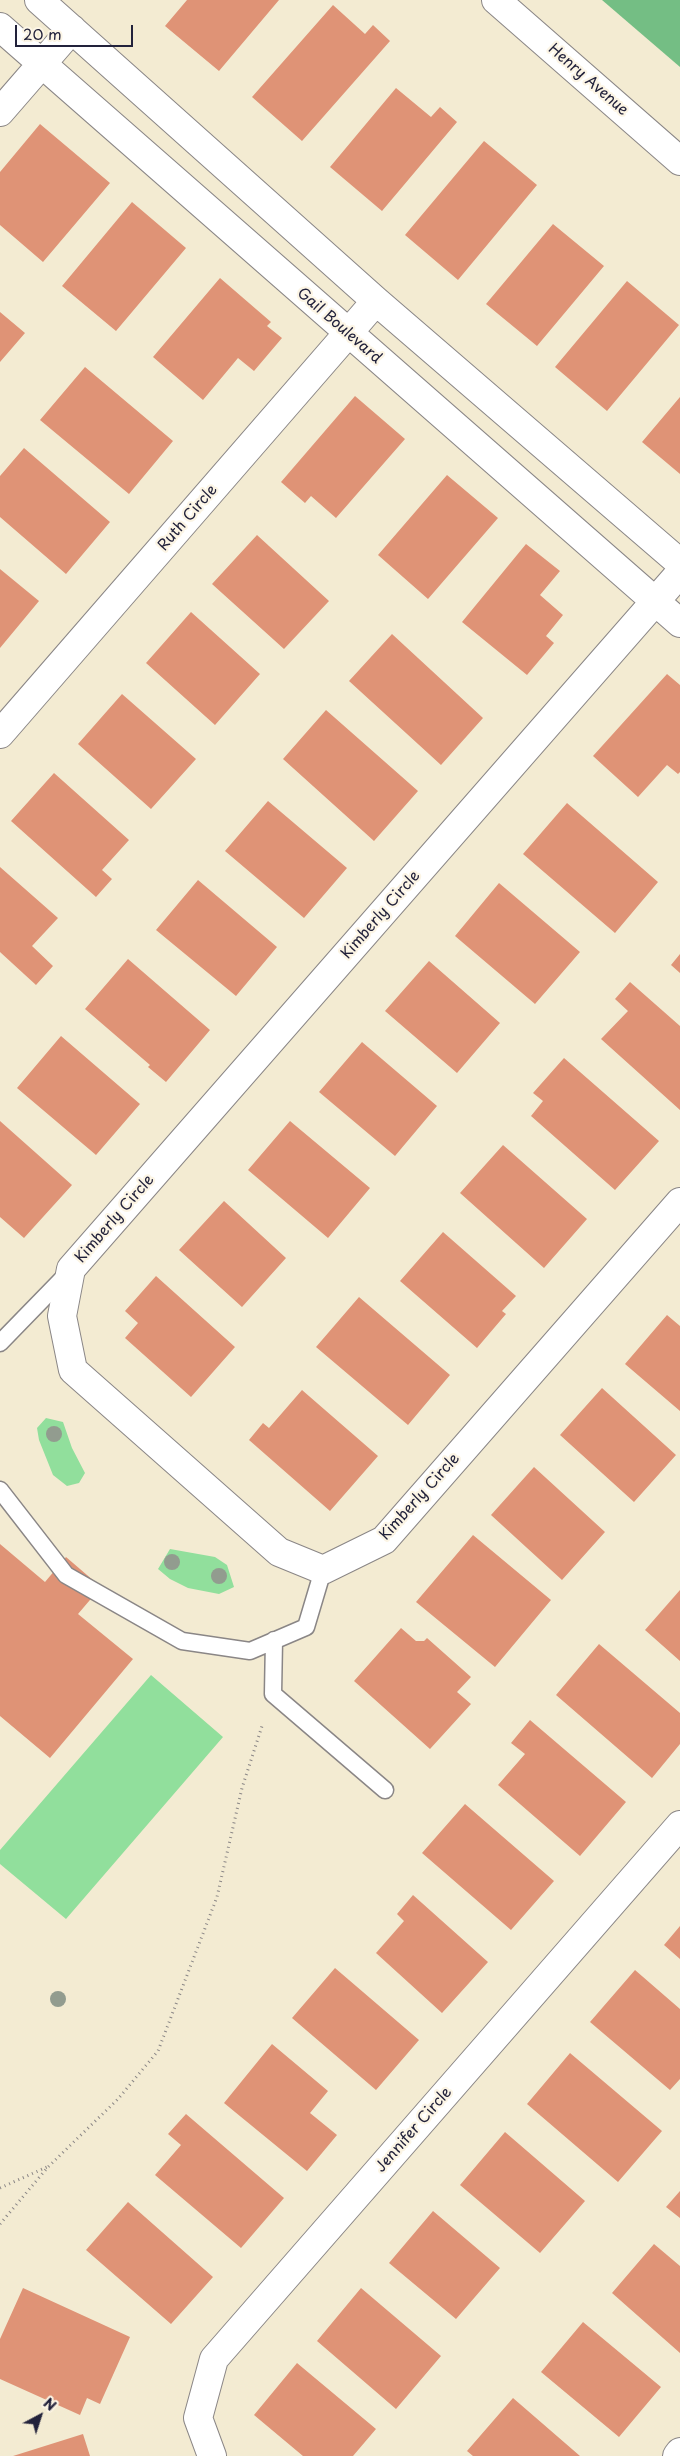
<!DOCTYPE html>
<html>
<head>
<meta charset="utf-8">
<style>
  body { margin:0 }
  #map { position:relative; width:680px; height:2456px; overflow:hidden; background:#f3ebd2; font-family:"Playpen Sans",sans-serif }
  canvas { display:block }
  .north { position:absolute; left:15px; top:2391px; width:50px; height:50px; -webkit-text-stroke:4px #fcf5e5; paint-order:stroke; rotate:40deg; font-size:14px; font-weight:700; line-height:20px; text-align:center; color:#22223b }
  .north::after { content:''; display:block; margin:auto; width:18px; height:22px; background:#22223b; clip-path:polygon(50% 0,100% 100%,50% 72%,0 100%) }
  .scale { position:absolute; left:15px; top:25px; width:118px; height:22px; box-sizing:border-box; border:2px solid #22223b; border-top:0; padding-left:6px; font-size:15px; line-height:18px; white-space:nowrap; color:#22223b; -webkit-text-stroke:4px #fcf5e5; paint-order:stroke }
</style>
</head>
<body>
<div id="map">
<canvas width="680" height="2456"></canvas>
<div class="north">N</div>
<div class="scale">20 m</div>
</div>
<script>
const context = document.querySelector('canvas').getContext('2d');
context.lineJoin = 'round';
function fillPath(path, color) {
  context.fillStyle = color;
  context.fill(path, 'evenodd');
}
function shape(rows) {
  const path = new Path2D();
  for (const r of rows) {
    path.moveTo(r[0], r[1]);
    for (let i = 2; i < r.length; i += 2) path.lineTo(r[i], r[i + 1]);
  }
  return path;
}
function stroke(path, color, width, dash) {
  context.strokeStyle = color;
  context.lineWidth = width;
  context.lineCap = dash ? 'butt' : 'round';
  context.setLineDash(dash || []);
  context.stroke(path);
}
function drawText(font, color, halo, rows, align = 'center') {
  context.font = font + ' "Playpen Sans",sans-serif';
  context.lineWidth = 4.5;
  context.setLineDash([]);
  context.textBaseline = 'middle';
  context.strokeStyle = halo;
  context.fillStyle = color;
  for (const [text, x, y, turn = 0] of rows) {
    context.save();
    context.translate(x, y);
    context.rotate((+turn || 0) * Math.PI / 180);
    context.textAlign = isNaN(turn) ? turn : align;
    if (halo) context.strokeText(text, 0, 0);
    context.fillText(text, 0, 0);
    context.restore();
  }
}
fillPath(shape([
  [46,1418,63,1422,72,1448,85,1473,79,1483,67,1486,53,1475,39,1440,37,1428],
  [170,1549,215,1557,227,1565,234,1587,219,1594,188,1588,170,1579,158,1569],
  [151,1675,223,1737,66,1919,0,1864,0,1850]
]), '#91df9c');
fillPath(shape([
  [602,0,680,0,680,67]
]), '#74be84');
fillPath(shape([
  [187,0,279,0,219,71,165,26],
  [333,5,365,34,373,25,390,41,302,141,252,97],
  [396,88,431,117,440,107,457,122,382,211,330,167],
  [40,124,110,183,43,262,0,225,0,172],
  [484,141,537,185,458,280,405,235],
  [132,202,186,248,116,331,62,286],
  [553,224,604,266,537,346,486,304],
  [220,278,271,322,267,326,282,338,254,371,238,358,203,400,153,357],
  [627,281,679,325,607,411,555,367],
  [0,312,25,333,0,362],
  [85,367,173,441,129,494,40,420],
  [355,396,405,439,336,518,311,496,305,503,281,482],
  [680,397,680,474,642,442],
  [24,448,110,522,66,574,0,517,0,476],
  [447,475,498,518,428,599,378,555],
  [257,535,329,601,284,649,212,584],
  [526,544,560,571,540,595,563,615,546,636,554,643,527,675,462,622],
  [0,569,39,601,0,648],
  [191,612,260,674,215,725,146,663],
  [392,634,483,718,441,765,349,681],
  [667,674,680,685,680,772,678,774,667,765,638,797,593,756],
  [122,694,196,759,151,809,78,744],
  [326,710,418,791,374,841,283,759],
  [54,773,129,840,102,870,112,879,96,897,11,821],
  [268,801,347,868,304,918,225,851],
  [567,803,658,882,615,933,523,854],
  [0,867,58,918,32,946,53,966,36,985,0,952],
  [198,880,277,947,236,996,156,930],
  [499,883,580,952,535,1004,455,936],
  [680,954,680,973,671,965],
  [128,959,210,1030,166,1082,148,1067,150,1065,85,1009],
  [429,961,500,1023,457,1073,385,1011],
  [630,982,680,1026,680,1110,601,1039,628,1011,615,999],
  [61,1036,140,1104,96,1155,17,1088],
  [362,1042,437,1106,395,1156,319,1092],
  [564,1058,659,1141,615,1190,531,1116,543,1101,533,1093],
  [0,1121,72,1185,24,1238,0,1217],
  [290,1121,370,1188,328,1238,248,1170],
  [503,1145,587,1219,544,1268,460,1193],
  [224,1201,286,1258,242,1307,179,1250],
  [443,1232,516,1296,502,1311,506,1314,477,1348,400,1281],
  [156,1276,235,1347,191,1397,125,1338,138,1323,125,1311],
  [359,1297,450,1375,408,1425,316,1347],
  [667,1315,680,1326,680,1411,625,1364],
  [602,1388,676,1455,634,1502,560,1435],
  [302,1390,378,1456,330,1511,249,1440,263,1423,269,1428],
  [534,1467,605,1532,562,1580,491,1515],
  [473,1535,551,1600,495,1667,416,1602],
  [0,1544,45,1582,66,1557,101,1587,78,1614,133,1659,50,1758,0,1716],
  [680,1590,680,1661,645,1630],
  [401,1628,416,1641,424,1641,427,1638,471,1677,457,1692,471,1704,430,1749,354,1681],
  [599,1644,680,1713,680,1744,652,1778,556,1695],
  [530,1720,626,1802,580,1856,498,1785,525,1754,511,1743],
  [465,1804,554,1881,511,1930,422,1853],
  [413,1895,488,1962,442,2013,376,1953,404,1921,397,1914],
  [680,1926,680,1959,664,1945],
  [335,1968,419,2040,376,2090,292,2018],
  [635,1970,680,2009,680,2079,670,2090,590,2022],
  [272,2044,328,2091,310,2113,337,2135,307,2171,224,2103],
  [570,2053,662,2131,618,2182,527,2104],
  [186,2114,284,2198,241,2248,155,2175,181,2145,168,2134],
  [505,2132,585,2201,540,2253,460,2185],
  [680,2191,680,2218,666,2207],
  [128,2202,213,2277,171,2324,86,2250],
  [433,2211,500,2268,456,2319,389,2263],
  [654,2244,680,2266,680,2353,612,2293],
  [23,2288,130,2337,100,2404,87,2398,80,2415,0,2379,0,2339],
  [361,2288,441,2356,396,2409,317,2341],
  [583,2322,661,2387,619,2437,541,2372],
  [297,2363,376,2429,353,2456,303,2456,254,2415],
  [513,2398,580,2456,473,2456,467,2451],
  [83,2434,90,2456,13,2456]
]), '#df9376');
const service = shape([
  [0,1343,68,1273],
  [0,1490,66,1575,182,1641,250,1651,306,1627,323,1570],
  [274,1640,273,1694,385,1790]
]);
const minor = shape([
  [39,0,376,301,680,563],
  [0,27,680,623],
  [0,112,72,29],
  [680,573,71,1269,62,1316,73,1370,279,1552,323,1570,384,1540,680,1202],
  [0,734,376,301],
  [212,2456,198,2418,214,2359,680,1825],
  [677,2456,680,2452]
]);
const tertiary = shape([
  [496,0,680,161]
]);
stroke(service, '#8a8686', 19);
stroke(minor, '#8a8686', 30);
stroke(tertiary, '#8a8686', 30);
stroke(shape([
  [0,2188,47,2167],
  [0,2224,48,2167,118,2099,158,2051,217,1897,242,1788,263,1723]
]), '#8a8686', 3, [1, 4]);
stroke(service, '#fff', 16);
stroke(minor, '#fff', 28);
stroke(tertiary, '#fff', 28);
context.fillStyle = '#929c8f';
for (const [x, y] of [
  [54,1434],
  [172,1562],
  [219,1576],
  [58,1999]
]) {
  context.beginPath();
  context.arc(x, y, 8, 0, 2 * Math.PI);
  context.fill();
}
drawText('15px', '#22223b', '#fcf5e5', [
  ["Henry Avenue",588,80,41],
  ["Gail Boulevard",339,326,41],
  ["Ruth Circle",188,518,-49],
  ["Kimberly Circle",381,915,-49],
  ["Kimberly Circle",115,1219,-49],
  ["Kimberly Circle",420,1497,-48],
  ["Jennifer Circle",414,2130,-49]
]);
</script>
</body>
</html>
